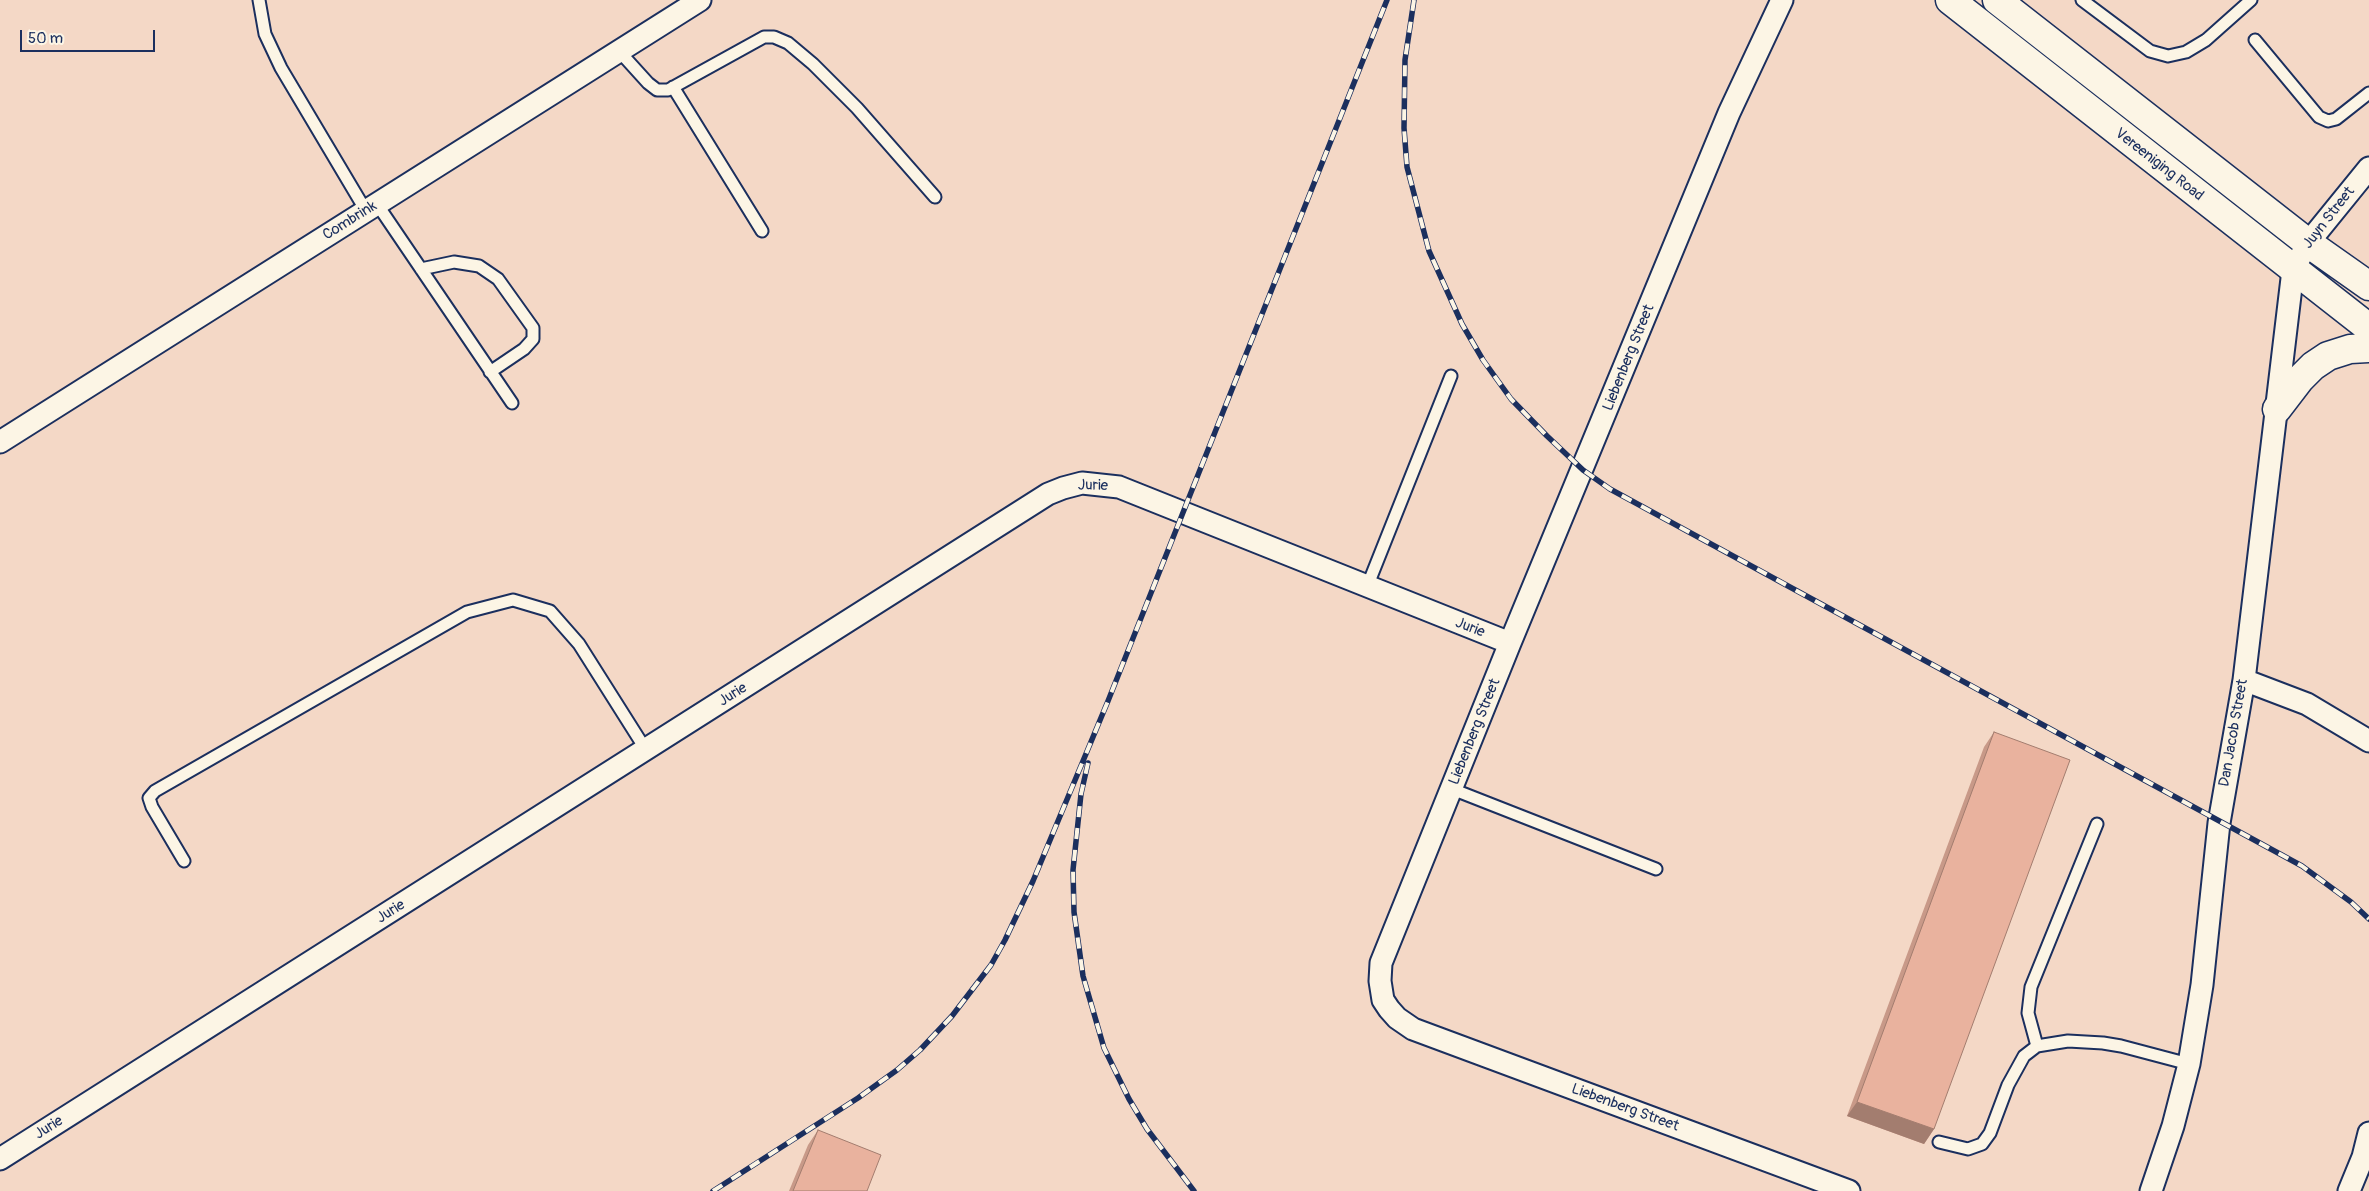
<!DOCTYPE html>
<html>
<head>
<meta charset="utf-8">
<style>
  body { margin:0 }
  #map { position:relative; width:2369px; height:1191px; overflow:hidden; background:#f8e8d7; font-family:Pangolin,sans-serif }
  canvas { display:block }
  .scale { position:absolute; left:20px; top:30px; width:135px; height:22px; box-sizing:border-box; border:2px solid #1b2f5e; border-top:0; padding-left:6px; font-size:15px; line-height:18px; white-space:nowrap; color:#1b2f5e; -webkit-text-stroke:4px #fcf5e5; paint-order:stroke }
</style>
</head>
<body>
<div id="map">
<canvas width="2369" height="1191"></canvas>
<div class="scale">50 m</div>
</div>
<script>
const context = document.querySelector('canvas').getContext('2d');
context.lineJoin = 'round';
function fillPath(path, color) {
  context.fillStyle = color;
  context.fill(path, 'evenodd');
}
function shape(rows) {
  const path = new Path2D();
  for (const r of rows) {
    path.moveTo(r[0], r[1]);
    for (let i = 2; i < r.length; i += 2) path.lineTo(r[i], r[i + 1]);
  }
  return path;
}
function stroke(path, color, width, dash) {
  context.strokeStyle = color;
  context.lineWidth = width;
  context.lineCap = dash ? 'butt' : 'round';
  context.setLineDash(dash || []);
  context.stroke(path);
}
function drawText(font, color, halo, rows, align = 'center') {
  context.font = font + ' Pangolin,sans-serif';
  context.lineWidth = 4.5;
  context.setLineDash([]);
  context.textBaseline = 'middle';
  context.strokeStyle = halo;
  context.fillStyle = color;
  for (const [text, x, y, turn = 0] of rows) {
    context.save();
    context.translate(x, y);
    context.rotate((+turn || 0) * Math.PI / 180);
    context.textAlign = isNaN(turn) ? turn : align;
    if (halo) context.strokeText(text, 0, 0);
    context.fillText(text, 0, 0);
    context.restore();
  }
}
fillPath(shape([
  [0,0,2369,0,2369,1191,0,1191]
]), '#f4d8c6');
const lane = shape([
  [259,0,265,34,281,68,366,211],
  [2082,0,2150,51,2168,56,2186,52,2206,40,2251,0],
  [2255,40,2319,117,2328,121,2336,119,2369,93],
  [619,51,648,83,657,90,668,90,764,37,774,37,788,43,813,64,857,108,935,197],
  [673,87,762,231],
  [377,204,512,403],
  [421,269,454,262,479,266,498,279,533,328,533,339,524,349,490,372],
  [1367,587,1451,376],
  [1452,789,1656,869],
  [184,861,152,807,149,798,155,791,467,612,513,600,550,611,579,644,646,750],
  [2037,1046,2028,1013,2031,987,2097,824],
  [1939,1142,1968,1149,1982,1144,1990,1133,2008,1085,2024,1056,2037,1046,2068,1041,2103,1043,2121,1046,2189,1064]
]);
const street = shape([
  [1782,0,1729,113,1510,643,1381,963,1380,981,1383,1000,1389,1009,1397,1018,1413,1029,1849,1191],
  [0,442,700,0],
  [2244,680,2307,704,2369,741],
  [0,1159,1048,494,1063,488,1082,483,1119,487,1510,643],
  [2151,1191,2173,1126,2189,1064,2202,985,2219,823,2244,680,2293,270,2308,243,2369,168],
  [2349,1191,2363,1157,2369,1133]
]);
const secondary = shape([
  [1950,0,2369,328],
  [1997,0,2308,243,2369,286],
  [2277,409,2300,379,2313,366,2328,356,2350,349,2369,348]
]);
stroke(lane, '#1b2f5e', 15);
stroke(street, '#1b2f5e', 25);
stroke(secondary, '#1b2f5e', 31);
stroke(lane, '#fcf5e5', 11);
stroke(street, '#fcf5e5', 21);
stroke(secondary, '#fcf5e5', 28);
const rail = shape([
  [1414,0,1405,60,1404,128,1407,167,1429,251,1462,324,1483,360,1511,399,1547,436,1583,470,1610,489,2302,866,2351,902,2369,919],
  [1088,763,1081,794,1073,870,1074,912,1083,976,1104,1048,1129,1099,1147,1129,1194,1191],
  [713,1191,858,1098,897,1070,920,1050,952,1016,991,965,1005,940,1033,881,1108,701,1387,0]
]);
stroke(rail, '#1b2f5e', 5.5);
stroke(rail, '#fcf5e5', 4, [11]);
fillPath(shape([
  [1994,732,1934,1129,1924,1144,1847,1116,1984,747],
  [818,1130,867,1191,789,1191,808,1145]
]), '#c89988');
fillPath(shape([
  [1857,1102,1934,1129,1924,1144,1847,1116]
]), '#a37d6f');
const building = shape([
  [1994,732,2070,760,1934,1129,1857,1102,1994,732],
  [818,1130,881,1155,867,1191,793,1191,818,1130]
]);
fillPath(building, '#e9b29e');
stroke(building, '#a37d6f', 1);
drawText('15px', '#1b2f5e', '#fcf5e5', [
  ["Vereeniging Road",2159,165,38],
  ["Juyn Street",2329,218,-52],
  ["Combrink",350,221,-32],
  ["Liebenberg Street",1629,358,-68],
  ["Jurie",1093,486,1],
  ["Jurie",1470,628,21],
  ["Jurie",733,695,-32],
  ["Liebenberg Street",1475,732,-68],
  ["Dan Jacob Street",2234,733,-80],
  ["Jurie",391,912,-32],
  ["Liebenberg Street",1625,1108,20],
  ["Jurie",49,1128,-32]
]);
</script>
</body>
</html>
